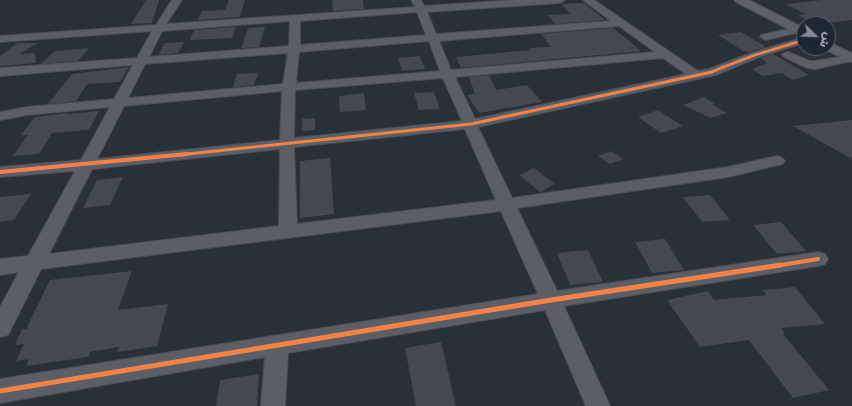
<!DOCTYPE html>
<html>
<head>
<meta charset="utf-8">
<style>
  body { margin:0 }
  #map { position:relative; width:852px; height:406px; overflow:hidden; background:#2a3038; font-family:Arial,"Noto Sans Arabic",sans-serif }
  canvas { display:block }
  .north { position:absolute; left:796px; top:16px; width:40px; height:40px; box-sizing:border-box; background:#1d2633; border:1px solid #59626f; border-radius:50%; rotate:113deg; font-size:11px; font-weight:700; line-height:16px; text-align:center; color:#b4bcc9 }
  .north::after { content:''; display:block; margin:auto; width:14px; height:18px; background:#848b96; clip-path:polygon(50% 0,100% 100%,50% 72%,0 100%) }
</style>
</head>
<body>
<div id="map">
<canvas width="852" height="406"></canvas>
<div class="north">ش</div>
</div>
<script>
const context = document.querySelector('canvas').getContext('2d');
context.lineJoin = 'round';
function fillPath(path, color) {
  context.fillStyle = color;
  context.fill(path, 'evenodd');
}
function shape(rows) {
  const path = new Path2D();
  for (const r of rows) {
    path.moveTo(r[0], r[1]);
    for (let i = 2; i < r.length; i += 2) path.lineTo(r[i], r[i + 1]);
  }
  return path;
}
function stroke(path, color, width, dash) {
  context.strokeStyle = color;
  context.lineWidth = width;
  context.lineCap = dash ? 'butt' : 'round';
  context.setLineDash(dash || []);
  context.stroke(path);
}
fillPath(shape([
  [146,0,159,0,152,23,131,24],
  [229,0,245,0,240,17,198,20,202,11,225,10],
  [332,0,363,0,364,9,333,11],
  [822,0,852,0,852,20,816,24,798,15,806,14,785,4],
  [584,3,605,20,555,24,548,15,570,14,562,4],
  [236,27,232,38,190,40,194,30],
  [265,27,259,47,241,48,248,28],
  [613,28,641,51,461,68,456,57,530,50,529,48,551,47,541,34],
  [741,32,766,47,749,52,743,51,718,35],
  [184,42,178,53,158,55,165,43],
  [17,43,38,43,19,54,35,53,36,63,0,66,0,56,2,55],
  [89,48,78,61,41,64,55,51],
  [773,54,809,75,793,80,782,73,763,76,752,69,767,63,760,58],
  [420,56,425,69,402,71,398,58],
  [129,67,120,82,87,84,76,101,48,104,72,74],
  [258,73,254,85,233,87,237,74],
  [489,75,496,90,527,85,542,102,479,113,467,95,475,94,469,77],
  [434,92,440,109,419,110,414,93],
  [364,93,366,110,340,112,339,96],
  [704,97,715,104,713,105,727,113,711,118,683,105],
  [658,110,664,114,683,126,661,133,638,117],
  [99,111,89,130,52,133,39,154,13,156,28,135,21,135,35,117,68,113,67,114],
  [315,118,315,130,302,131,302,119],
  [852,120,852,159,793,126],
  [611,151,623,159,610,164,598,156],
  [330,158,334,214,300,218,300,161],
  [534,168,555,184,540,192,519,175],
  [123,177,110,205,83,208,97,180],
  [31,194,14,220,0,222,0,197],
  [710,195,730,220,702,222,683,197],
  [781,222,806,251,777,254,753,225],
  [665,239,684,270,652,273,635,242],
  [588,250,603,282,570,285,557,253],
  [132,271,118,310,168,304,157,346,117,352,119,347,90,352,88,357,26,366,29,359,16,361,24,344,15,345,22,329,26,329,50,280],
  [795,287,825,324,781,328,785,334,783,334,829,390,793,398,749,340,700,347,667,300,708,291,714,300,766,295,763,290],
  [441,342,456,406,416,406,405,348],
  [259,374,257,406,216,406,220,380]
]), '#444950');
const minor = shape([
  [172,0,182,0,166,24,415,7,411,0,421,0,424,6,516,0,565,0,560,3,427,12,436,34,611,21,583,0,594,0,698,71,709,69,751,53,804,37,804,43,759,57,716,75,478,127,512,198,728,167,777,156,782,158,785,161,782,164,728,177,517,208,557,291,818,252,825,254,828,259,825,264,818,266,564,306,610,406,586,406,545,310,288,353,285,406,261,406,265,357,0,403,0,379,538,294,501,211,41,269,8,335,0,337,0,307,19,272,0,275,0,259,28,256,75,171,0,177,0,167,81,160,110,107,27,115,0,120,0,112,27,107,114,99,133,65,0,76,0,68,137,58,152,31,0,42,0,36,156,25,172,0],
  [417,12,426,35,300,45,300,21,417,12],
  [290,21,289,46,149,57,162,31,290,21],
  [619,26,655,52,451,70,439,41,619,26],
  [429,41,440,71,296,83,299,52,429,41],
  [288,53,283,84,128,98,145,64,288,53],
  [663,58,686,74,475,119,455,77,663,58],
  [443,78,462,121,294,138,295,90,443,78],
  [282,91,280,140,97,159,124,106,282,91],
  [465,129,496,200,297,224,294,147,465,129],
  [280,149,279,226,49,254,92,169,280,149],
  [797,27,801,28,802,30,801,32,765,40,760,37,761,35,797,27],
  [788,52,810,61,815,61,851,55,852,61,815,69,807,68,784,57,782,55,784,53,788,52]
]);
const major = shape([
  [734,0,749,0,804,28,804,37,736,2,734,0],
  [828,42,852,53,852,62,823,49,828,48,828,42]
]);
stroke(minor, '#484c53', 2);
stroke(major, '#484c55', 2);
fillPath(minor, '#5a5e66');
fillPath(major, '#5c6168');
stroke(shape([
  [721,68,755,55,804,40]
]), '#f48246', 2.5);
stroke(shape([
  [178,155,471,124,712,72,723,67]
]), '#f48246', 3);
stroke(shape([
  [0,172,187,154],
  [775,266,818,259]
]), '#f48246', 4);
stroke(shape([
  [0,391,551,300,781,265]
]), '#f48246', 5);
</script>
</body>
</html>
